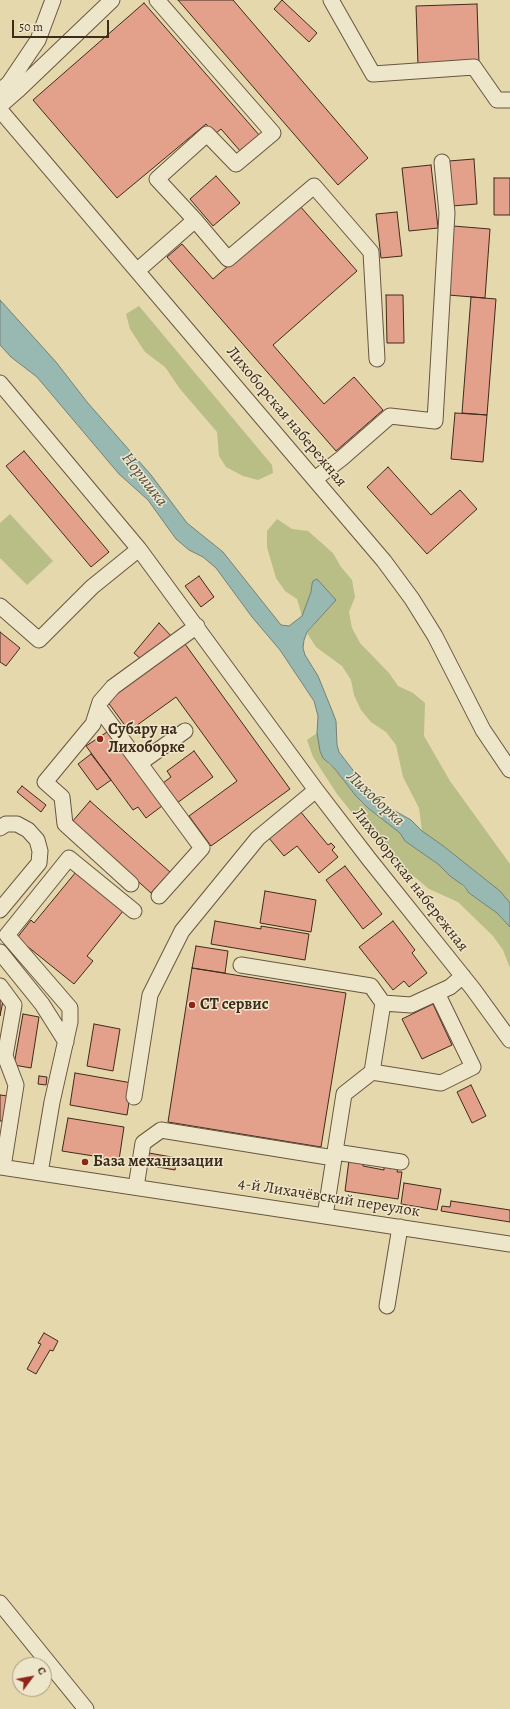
<!DOCTYPE html>
<html>
<head>
<meta charset="utf-8">
<style>
  body { margin:0 }
  #map { position:relative; width:510px; height:1709px; overflow:hidden; background:#e5d8ad; font-family:Alegreya,serif }
  canvas { display:block }
  .north { position:absolute; left:12px; top:1657px; width:40px; height:40px; box-sizing:border-box; background:#eee6ca; border:1px solid #a89b84; border-radius:50%; rotate:58deg; font-size:11px; font-weight:700; line-height:16px; text-align:center; color:#3f2b1b }
  .north::after { content:''; display:block; margin:auto; width:14px; height:18px; background:#8f2418; clip-path:polygon(50% 0,100% 100%,50% 72%,0 100%) }
  .scale { position:absolute; left:12px; top:20px; width:97px; height:18px; box-sizing:border-box; border:2px solid #3f2b1b; border-top:0; padding-left:5px; font-size:12px; line-height:14px; white-space:nowrap; color:#3f2b1b; -webkit-text-stroke:3px #eee6ca; paint-order:stroke }
</style>
</head>
<body>
<div id="map">
<canvas width="510" height="1709"></canvas>
<div class="north">С</div>
<div class="scale">50 m</div>
</div>
<script>
const context = document.querySelector('canvas').getContext('2d');
context.lineJoin = 'round';
function fillPath(path, color) {
  context.fillStyle = color;
  context.fill(path, 'evenodd');
}
function shape(rows) {
  const path = new Path2D();
  for (const r of rows) {
    path.moveTo(r[0], r[1]);
    for (let i = 2; i < r.length; i += 2) path.lineTo(r[i], r[i + 1]);
  }
  return path;
}
function stroke(path, color, width, dash) {
  context.strokeStyle = color;
  context.lineWidth = width;
  context.lineCap = dash ? 'butt' : 'round';
  context.setLineDash(dash || []);
  context.stroke(path);
}
function drawText(font, color, halo, rows, align = 'center') {
  context.font = font + ' Alegreya,serif';
  context.lineWidth = 3;
  context.setLineDash([]);
  context.textBaseline = 'middle';
  context.strokeStyle = halo;
  context.fillStyle = color;
  for (const [text, x, y, turn = 0] of rows) {
    context.save();
    context.translate(x, y);
    context.rotate((+turn || 0) * Math.PI / 180);
    context.textAlign = isNaN(turn) ? turn : align;
    if (halo) context.strokeText(text, 0, 0);
    context.fillText(text, 0, 0);
    context.restore();
  }
}
fillPath(shape([
  [139,306,272,465,273,473,258,480,243,476,226,467,219,456,217,432,180,389,165,367,145,352,130,329,126,314],
  [10,514,53,561,27,585,0,558,0,523],
  [277,519,292,529,308,531,333,553,341,567,352,580,355,597,349,612,352,628,360,643,389,673,398,686,413,693,425,703,424,736,450,781,510,864,510,903,500,891,442,845,422,831,419,808,403,777,396,745,386,732,371,722,361,710,354,695,351,680,342,666,316,647,307,633,335,600,312,584,311,592,302,616,297,599,285,591,276,578,267,547,267,531],
  [317,733,320,751,329,765,335,769,361,802,400,833,405,841,438,864,450,876,458,881,469,893,497,913,510,927,510,968,503,950,493,936,458,902,429,889,416,878,401,869,357,819,337,794,313,757,307,740]
]), '#b9bd86');
const water = shape([
  [0,300,56,362,87,402,151,475,187,523,223,552,281,625,289,626,302,616,311,592,312,584,313,581,317,579,336,600,307,632,304,640,303,648,305,655,318,676,333,713,336,721,337,745,339,752,359,778,381,803,411,820,422,831,442,845,500,891,510,903,510,927,497,913,469,893,464,886,450,876,438,864,405,841,400,833,368,808,356,796,335,769,323,758,320,751,317,733,318,716,314,701,280,650,252,617,216,568,203,557,189,550,176,539,148,500,119,474,37,377,11,357,0,345,0,300]
]);
fillPath(water, '#98b8b2');
stroke(water, '#748076', 1);
const building = shape([
  [178,0,233,0,368,158,338,185,178,0],
  [282,0,317,33,309,42,274,9,282,0],
  [144,3,260,136,241,152,221,129,215,134,206,124,117,198,33,100,144,3],
  [477,4,479,63,418,65,416,6,477,4],
  [474,159,477,204,452,206,449,161,474,159],
  [431,165,438,228,409,231,402,168,431,165],
  [216,176,240,203,213,226,190,199,216,176],
  [494,178,510,178,510,215,494,215,494,178],
  [299,205,357,271,273,345,324,404,354,377,383,410,336,451,167,257,182,244,213,279,299,205],
  [397,212,402,256,381,258,376,214,397,212],
  [453,226,490,229,485,298,448,295,453,226],
  [386,295,403,295,404,343,387,343,386,295],
  [471,297,496,299,487,415,462,413,471,297],
  [455,413,487,415,483,462,451,459,455,413],
  [24,451,109,552,91,567,6,466,24,451],
  [388,467,431,515,460,490,477,509,427,554,367,487,388,467],
  [199,576,214,597,201,607,185,586,199,576],
  [159,623,172,637,142,660,134,653,159,623],
  [0,632,20,648,6,666,0,662,0,632],
  [185,644,290,789,211,846,189,816,237,781,176,697,129,731,107,701,185,644],
  [107,732,162,806,146,818,138,807,133,810,86,746,107,732],
  [194,751,213,777,177,803,163,783,171,777,167,771,194,751],
  [91,754,111,780,97,790,78,764,91,754],
  [22,786,46,805,41,812,17,792,22,786],
  [90,801,170,872,151,893,72,822,90,801],
  [300,811,328,845,331,843,335,847,332,850,338,857,319,873,297,846,284,856,268,837,300,811],
  [345,866,382,914,363,929,326,880,345,866],
  [76,872,123,911,87,956,93,961,74,984,17,938,31,920,34,923,76,872],
  [265,891,316,900,311,932,260,923,265,891],
  [215,921,261,929,261,926,309,934,305,960,211,944,215,921],
  [393,921,415,950,412,953,427,973,409,987,404,981,393,990,359,947,393,921],
  [196,946,228,951,225,973,192,968,196,946],
  [192,968,346,993,321,1147,168,1122,192,968],
  [0,1000,3,1001,0,1016,0,1000],
  [433,1004,452,1045,422,1059,402,1019,433,1004],
  [23,1014,39,1017,31,1068,14,1065,23,1014],
  [94,1024,120,1029,113,1071,87,1066,94,1024],
  [75,1073,132,1083,127,1115,70,1105,75,1073],
  [39,1076,47,1077,46,1085,38,1084,39,1076],
  [471,1085,486,1116,472,1123,457,1092,471,1085],
  [0,1095,8,1096,4,1121,0,1121,0,1095],
  [68,1118,124,1127,119,1160,62,1151,68,1118],
  [149,1153,177,1158,175,1170,147,1165,149,1153],
  [349,1160,363,1162,363,1166,384,1170,384,1166,398,1168,397,1172,402,1172,398,1199,345,1191,349,1160],
  [404,1183,441,1189,437,1210,401,1204,404,1183],
  [451,1201,510,1210,510,1222,441,1211,442,1206,450,1207,451,1201],
  [44,1333,58,1341,53,1351,50,1350,36,1374,27,1369,41,1344,38,1343,44,1333]
]);
fillPath(building, '#e3a08b');
stroke(building, '#3f2b1b', 1);
const minor = shape([
  [157,0,273,133,236,164,207,134,157,179,195,220],
  [331,0,373,74,474,67,497,100,510,100],
  [0,91,9,83,38,40,53,0],
  [0,106,17,91,112,0],
  [0,110,384,561,412,599,435,636,483,730,510,770],
  [138,270,195,220,228,259,314,186,371,252,377,359],
  [0,383,139,549,316,790,369,859,473,989,510,1040],
  [315,479,342,458,390,416,435,421,447,213,442,162],
  [0,606,39,640,92,587,139,549],
  [99,708,202,848,159,896],
  [140,763,185,731],
  [0,828,6,824,17,824,28,830,37,840,40,851,39,863,0,910],
  [131,884,65,824,62,797,45,782,93,724,100,702,113,687,197,626],
  [0,952,42,1004,66,1042],
  [241,965,371,986,383,1003,372,1072,344,1094,334,1158],
  [0,986,14,1005,5,1056,16,1085,3,1167],
  [383,1003,411,1005,450,987,463,976],
  [372,1072,441,1083,473,1067,437,993],
  [134,1097,150,995,182,931,258,838,316,790],
  [335,1152,401,1162],
  [0,1167,510,1244],
  [40,1173,52,1102,70,1022,70,1008,7,935,69,858,134,911],
  [136,1187,143,1143,161,1130,334,1158,325,1216],
  [387,1306,400,1227],
  [0,1603,86,1709]
]);
stroke(minor, '#685640', 17);
stroke(minor, '#eee6ca', 15);
for (const [x, y, r, color] of [
  [100,739,4,"#8f2418"],
  [192,1005,4,"#8f2418"],
  [85,1162,4,"#8f2418"]
]) {
  const dot = new Path2D();
  dot.arc(x, y, r, 0, 2 * Math.PI);
  context.fillStyle = color;
  context.fill(dot);
  stroke(dot, '#eee6ca', 1.5);
}
drawText('16px', '#3f2b1b', '#eee6ca', [
  ["Лихоборская набережная",286,417,50],
  ["Лихоборская набережная",410,880,52],
  ["4-й Лихачёвский переулок",329,1198,9]
]);
drawText('bold 16px', '#3f2b1b', '#eee6ca', [
  ["Субару на",108,730],
  ["Лихоборке",108,748],
  ["СТ сервис",200,1005],
  ["База механизации",93,1162]
], 'left');
drawText('italic 17px', '#554e41', '#eee6ca', [
  ["Норишка",144,480,52],
  ["Лихоборка",375,799,43]
]);
</script>
</body>
</html>
